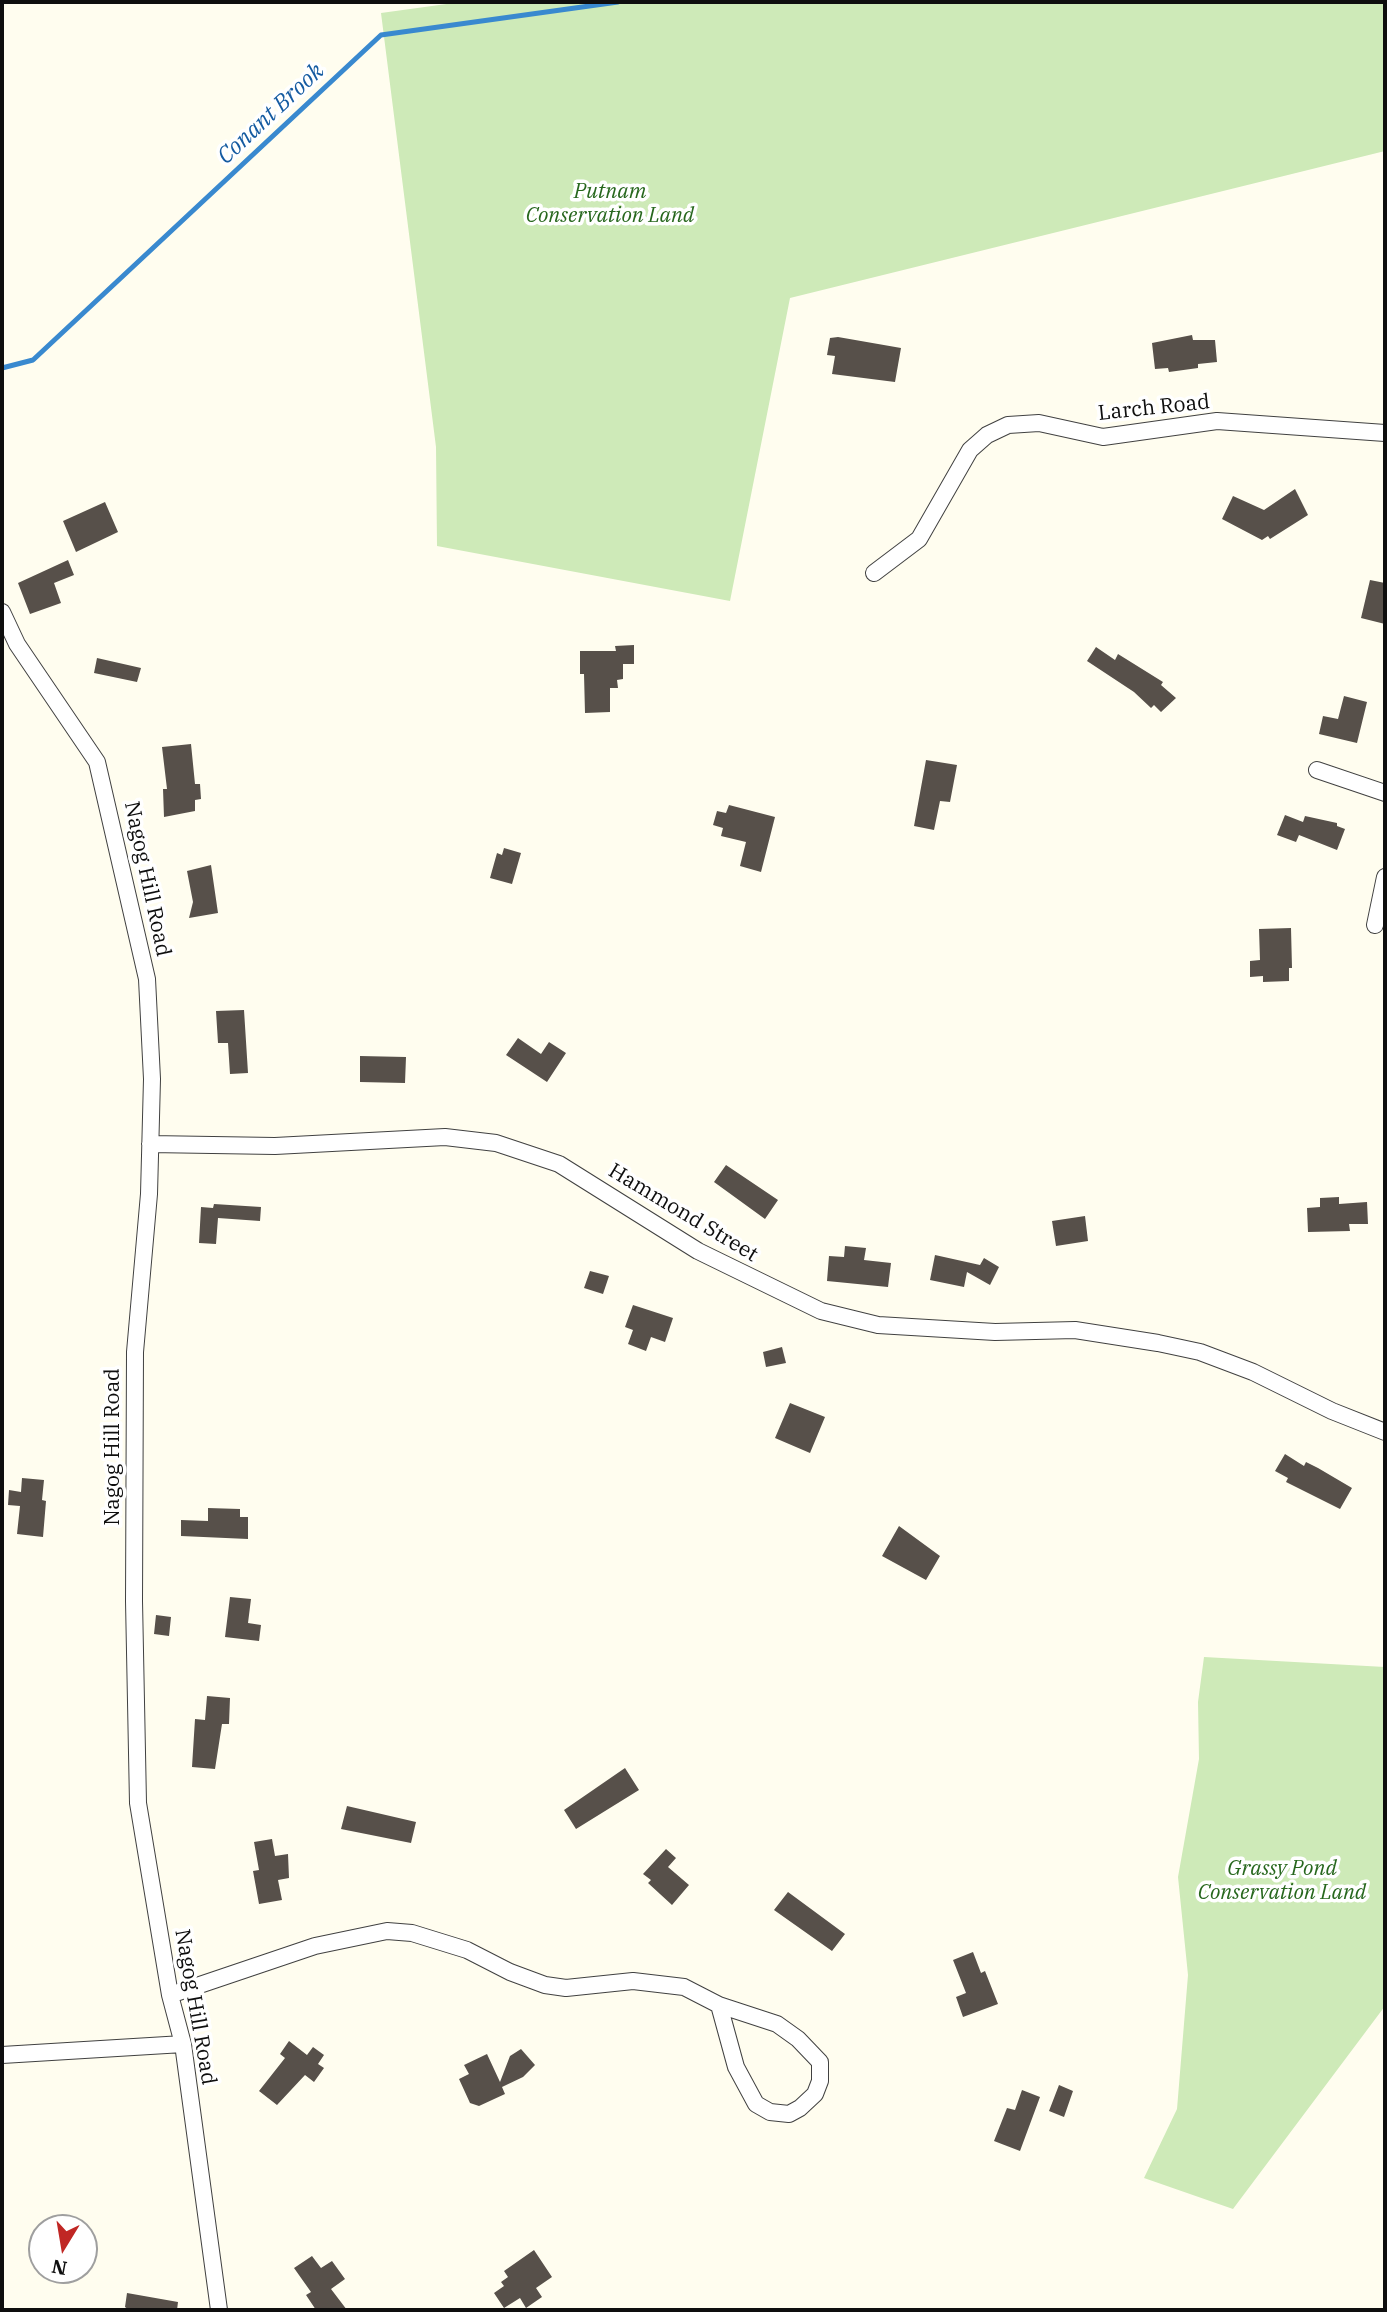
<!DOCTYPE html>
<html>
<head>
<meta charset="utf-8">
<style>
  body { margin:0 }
  #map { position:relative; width:1387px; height:2312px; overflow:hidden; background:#fffdef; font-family:"IBM Plex Serif",serif }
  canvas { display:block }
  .frame { position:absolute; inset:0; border:4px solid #0e0e0e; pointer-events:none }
  .north { position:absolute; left:28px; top:2214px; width:70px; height:70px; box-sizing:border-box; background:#fff; border:2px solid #9f9f9f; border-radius:50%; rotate:191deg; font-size:19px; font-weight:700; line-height:28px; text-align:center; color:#0e0e0e }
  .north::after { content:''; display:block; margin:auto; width:24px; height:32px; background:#c02724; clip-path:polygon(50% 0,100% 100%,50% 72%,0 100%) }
</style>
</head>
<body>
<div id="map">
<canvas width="1387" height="2312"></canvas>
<div class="frame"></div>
<div class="north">N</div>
</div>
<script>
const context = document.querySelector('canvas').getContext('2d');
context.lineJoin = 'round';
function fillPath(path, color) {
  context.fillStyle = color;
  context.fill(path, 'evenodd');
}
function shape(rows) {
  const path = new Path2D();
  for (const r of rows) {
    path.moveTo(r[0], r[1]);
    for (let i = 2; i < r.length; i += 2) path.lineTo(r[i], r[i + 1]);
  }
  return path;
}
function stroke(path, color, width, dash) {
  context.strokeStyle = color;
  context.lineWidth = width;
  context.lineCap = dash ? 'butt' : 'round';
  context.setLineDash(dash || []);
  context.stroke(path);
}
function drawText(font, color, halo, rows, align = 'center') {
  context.font = font + ' "IBM Plex Serif",serif';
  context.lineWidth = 7;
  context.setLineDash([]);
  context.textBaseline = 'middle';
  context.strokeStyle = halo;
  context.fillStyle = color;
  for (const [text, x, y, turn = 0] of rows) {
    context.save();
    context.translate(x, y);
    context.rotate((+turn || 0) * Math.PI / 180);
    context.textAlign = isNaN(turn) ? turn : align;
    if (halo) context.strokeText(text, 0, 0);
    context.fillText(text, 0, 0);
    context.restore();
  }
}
fillPath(shape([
  [461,2,1385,2,1385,151,790,298,730,601,437,546,436,447,381,13],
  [1204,1657,1385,1667,1385,2006,1233,2209,1144,2178,1177,2109,1188,1975,1178,1877,1199,1759,1198,1702]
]), '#ceeab8');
stroke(shape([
  [2,368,33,360,381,35,618,2]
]), '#3989cf', 5);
fillPath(shape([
  [1192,335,1193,340,1215,340,1217,362,1198,364,1198,368,1169,372,1168,368,1155,369,1152,343],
  [838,337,901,348,895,382,832,374,835,356,827,355,830,338],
  [1295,489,1308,515,1270,539,1268,536,1262,540,1222,519,1233,496,1264,510],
  [105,502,118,532,76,552,63,521],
  [68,560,74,575,54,583,61,603,30,614,18,583],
  [1370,580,1385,583,1385,624,1361,618],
  [634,645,634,664,623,664,623,679,617,680,618,688,610,688,610,712,585,713,584,674,580,674,580,651,616,651,615,646],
  [1096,647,1115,660,1118,654,1163,682,1161,685,1176,698,1161,712,1154,705,1151,708,1134,692,1087,661],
  [97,658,141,668,137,682,94,673],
  [1344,696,1367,702,1357,743,1319,734,1323,716,1338,719],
  [191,744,195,784,200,784,201,799,195,800,195,811,164,817,163,789,167,789,162,747],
  [926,760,957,765,950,802,940,801,934,830,914,826],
  [729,805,775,817,761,872,740,866,746,842,721,836,723,828,713,825,717,811,726,813],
  [1285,815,1303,822,1305,816,1337,823,1337,826,1345,829,1337,850,1299,835,1296,842,1277,835],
  [504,848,521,853,512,884,490,878,497,853,502,855],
  [211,865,218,913,189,918,193,902,187,871],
  [1291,928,1292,968,1289,968,1289,981,1263,982,1263,976,1250,977,1250,961,1260,960,1259,929],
  [244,1010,248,1073,230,1074,228,1043,218,1043,216,1011],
  [518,1038,541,1054,549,1042,566,1053,547,1082,506,1055],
  [360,1056,406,1057,405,1083,360,1082],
  [726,1165,778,1200,765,1219,714,1182],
  [1339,1197,1339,1204,1367,1202,1368,1224,1349,1224,1350,1231,1308,1232,1307,1208,1320,1207,1320,1198],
  [214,1204,261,1207,260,1221,218,1218,216,1244,199,1243,201,1207,213,1208],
  [1085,1216,1088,1241,1056,1246,1052,1221],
  [845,1246,866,1248,864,1260,891,1263,888,1287,827,1281,829,1256,844,1257],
  [935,1255,980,1265,984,1258,999,1267,990,1285,967,1272,964,1287,930,1280],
  [590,1271,609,1276,603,1294,584,1288],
  [633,1305,673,1318,665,1342,651,1337,646,1351,628,1344,633,1330,625,1327],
  [782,1347,786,1363,766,1367,763,1352],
  [790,1403,825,1417,810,1453,775,1438],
  [1285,1454,1304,1466,1306,1462,1318,1468,1352,1488,1340,1509,1286,1482,1288,1478,1275,1471],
  [22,1478,44,1480,42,1500,46,1501,43,1537,17,1534,20,1506,8,1505,9,1490,21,1492],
  [208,1508,240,1509,240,1517,248,1517,248,1539,181,1536,181,1520,208,1521],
  [899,1526,940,1556,926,1580,882,1556],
  [230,1597,251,1599,248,1623,261,1625,259,1641,225,1637],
  [156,1615,171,1617,169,1636,154,1634],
  [207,1696,230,1698,229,1724,222,1724,215,1769,192,1767,195,1719,205,1720],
  [625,1768,639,1790,576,1829,564,1810],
  [347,1806,416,1822,411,1843,341,1829],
  [272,1839,275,1856,288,1854,289,1878,278,1880,282,1900,259,1904,253,1871,259,1870,254,1842],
  [666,1849,676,1858,668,1867,689,1885,672,1905,648,1883,651,1880,643,1874],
  [788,1892,845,1934,832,1951,774,1910],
  [973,1952,981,1973,985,1971,998,2004,963,2017,956,1997,966,1993,953,1960],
  [289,2041,307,2055,313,2047,324,2055,318,2064,324,2068,314,2082,305,2075,277,2105,259,2091,285,2058,280,2054],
  [521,2049,535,2065,523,2077,502,2087,505,2094,479,2106,470,2103,459,2079,469,2074,464,2065,487,2054,500,2082,510,2056],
  [1059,2085,1073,2091,1064,2117,1049,2111],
  [1022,2090,1040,2097,1020,2151,994,2141,1007,2108,1015,2110],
  [534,2250,552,2277,536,2288,542,2297,526,2308,520,2298,504,2308,494,2293,504,2286,501,2282,508,2277,504,2271],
  [312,2256,321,2268,332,2261,345,2279,331,2289,347,2310,316,2310,306,2295,311,2292,294,2268],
  [127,2293,178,2302,177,2310,129,2310,125,2307]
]), '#57504a');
const street = shape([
  [874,573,919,539,970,450,987,435,1008,425,1039,423,1103,437,1217,421,1385,433],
  [2,612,17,644,97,762,147,979,152,1079,149,1194,135,1352,134,1601,138,1803,170,1995,183,2044,219,2310],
  [1317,770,1385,793],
  [1375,925,1385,877],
  [150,1144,275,1146,445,1137,496,1143,559,1164,698,1251,821,1311,878,1325,995,1332,1075,1330,1158,1343,1200,1352,1253,1372,1332,1411,1385,1432],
  [170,1995,315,1946,387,1931,412,1933,467,1950,510,1972,545,1985,566,1988,633,1981,684,1987,719,2005,777,2024,798,2039,820,2062,820,2081,815,2094,800,2108,789,2114,770,2112,756,2104,736,2067,719,2005],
  [2,2055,183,2044]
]);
stroke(street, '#414141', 18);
stroke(street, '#fff', 16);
drawText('italic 21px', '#27671d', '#fff', [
  ["Putnam",610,192],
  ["Conservation Land",610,216],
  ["Grassy Pond",1282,1869],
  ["Conservation Land",1282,1893]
]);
drawText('21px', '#0e0e0e', '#fff', [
  ["Larch Road",1154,408,-6],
  ["Nagog Hill Road",147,879,78],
  ["Hammond Street",683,1213,31],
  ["Nagog Hill Road",113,1447,-90],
  ["Nagog Hill Road",195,2007,80]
]);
drawText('italic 23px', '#155ba1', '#fff', [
  ["Conant Brook",271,114,-43]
]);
</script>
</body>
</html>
